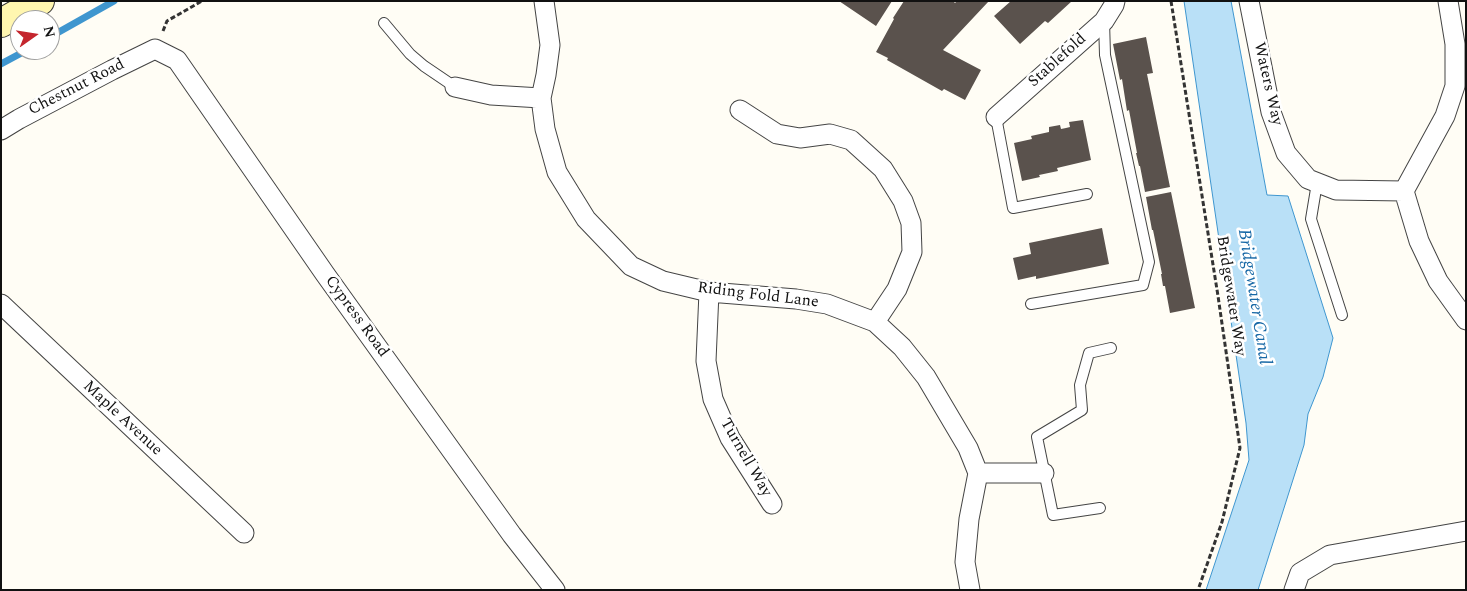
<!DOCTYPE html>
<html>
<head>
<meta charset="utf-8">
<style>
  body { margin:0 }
  #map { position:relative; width:1467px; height:591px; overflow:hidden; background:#fffdf5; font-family:Spectral,serif }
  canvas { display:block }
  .frame { position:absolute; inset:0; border:2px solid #111; pointer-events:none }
  .north { position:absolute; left:10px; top:10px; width:50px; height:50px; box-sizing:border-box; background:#fff; border:1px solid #a0a0a0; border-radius:50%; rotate:77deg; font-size:14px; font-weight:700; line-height:20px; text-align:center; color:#111 }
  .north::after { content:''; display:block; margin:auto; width:18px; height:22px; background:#c4262e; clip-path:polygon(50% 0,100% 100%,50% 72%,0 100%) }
</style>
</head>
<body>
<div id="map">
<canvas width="1467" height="591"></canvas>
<div class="frame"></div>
<div class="north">N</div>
</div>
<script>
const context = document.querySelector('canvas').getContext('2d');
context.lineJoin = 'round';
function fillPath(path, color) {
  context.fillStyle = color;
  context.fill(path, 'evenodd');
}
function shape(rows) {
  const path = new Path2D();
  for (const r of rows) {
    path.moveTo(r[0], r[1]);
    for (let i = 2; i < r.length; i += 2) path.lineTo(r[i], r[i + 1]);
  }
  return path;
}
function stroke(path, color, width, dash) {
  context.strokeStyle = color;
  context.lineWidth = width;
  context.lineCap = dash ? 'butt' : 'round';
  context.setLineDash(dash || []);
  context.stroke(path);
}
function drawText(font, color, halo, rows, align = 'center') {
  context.font = font + ' Spectral,serif';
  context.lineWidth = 5;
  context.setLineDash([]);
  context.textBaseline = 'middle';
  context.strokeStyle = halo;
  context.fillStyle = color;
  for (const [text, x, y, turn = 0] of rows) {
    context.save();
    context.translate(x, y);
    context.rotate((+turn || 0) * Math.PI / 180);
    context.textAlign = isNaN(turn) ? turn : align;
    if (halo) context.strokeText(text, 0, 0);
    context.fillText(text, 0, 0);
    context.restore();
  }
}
const water = shape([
  [1184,1,1231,1,1267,195,1288,196,1333,338,1323,377,1308,414,1304,445,1258,590,1206,590,1249,460,1246,423,1184,1]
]);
fillPath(water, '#b9e0f7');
stroke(water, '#3f96cf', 1);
stroke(shape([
  [50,37,114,1],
  [1,64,27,50]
]), '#3f96cf', 7);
fillPath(shape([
  [839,1,892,1,876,26],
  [904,1,953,1,955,3,957,1,989,1,943,50,981,70,965,100,944,89,942,91,887,60,888,58,876,52,894,19,893,18],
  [1011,1,1072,1,1048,23,1045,21,1020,44,994,16],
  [1146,37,1153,73,1147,74,1170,187,1145,192,1140,166,1139,166,1136,153,1137,153,1129,110,1127,111,1122,79,1120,80,1113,44],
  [1083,120,1091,160,1057,168,1058,171,1039,175,1040,177,1022,181,1014,143,1032,139,1031,136,1049,132,1049,127,1060,125,1061,129,1066,128,1070,127,1069,122],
  [1171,192,1195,308,1170,313,1165,286,1163,286,1161,274,1162,274,1153,230,1152,230,1146,197],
  [1102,228,1109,264,1036,279,1036,276,1018,280,1013,258,1031,254,1029,243]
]), '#5a524d');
const lane = shape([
  [384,23,410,54,424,66,455,87],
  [996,117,1013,208,1087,194],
  [1317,183,1311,219,1342,315],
  [1031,304,1143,285,1149,262,1105,55,1104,21],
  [1100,508,1053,515,1037,437,1082,410,1080,385,1089,353,1111,348]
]);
const street = shape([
  [544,1,550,45,546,75,541,98,545,129,557,172,586,219,631,266,663,281,709,292,796,299,827,304,875,322,902,347,926,377,968,448,978,473,969,519,965,562,970,590],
  [1249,1,1271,112,1286,153,1308,179,1336,190,1404,191],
  [1448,1,1455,44,1455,86,1445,116,1404,191,1419,241,1438,281,1466,320],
  [455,87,491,95,541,98],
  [740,110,777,134,800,138,830,134,851,140,883,169,903,201,911,223,912,252,897,289,875,322],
  [996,117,1104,21,1114,5,1115,1],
  [1,130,19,119,112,70,155,49,177,60,325,274,512,535,555,590],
  [709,292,706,361,713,399,730,438,772,504],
  [1,304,244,533],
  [978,473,1044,473],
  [1294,590,1300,573,1330,555,1466,531]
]);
const secondary = shape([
  [1,23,40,1]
]);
stroke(lane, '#444', 12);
stroke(street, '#444', 21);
stroke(secondary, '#333', 30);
stroke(shape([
  [1171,1,1218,296,1240,448,1222,522,1198,590],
  [163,31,167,21,202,1]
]), '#333', 3, [5, 2.5]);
stroke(lane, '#fff', 10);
stroke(street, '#fff', 19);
stroke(secondary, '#fff6b0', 28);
drawText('16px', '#111', '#fff', [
  ["Stablefold",1058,61,-42],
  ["Waters Way",1267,84,77],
  ["Chestnut Road",77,88,-27],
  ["Riding Fold Lane",758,296,7],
  ["Bridgewater Way",1230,296,81],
  ["Cypress Road",356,317,54],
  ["Maple Avenue",122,419,43],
  ["Turnell Way",745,458,60]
]);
drawText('italic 18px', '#1768a6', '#fff', [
  ["Bridgewater Canal",1253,297,81]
]);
</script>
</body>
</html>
